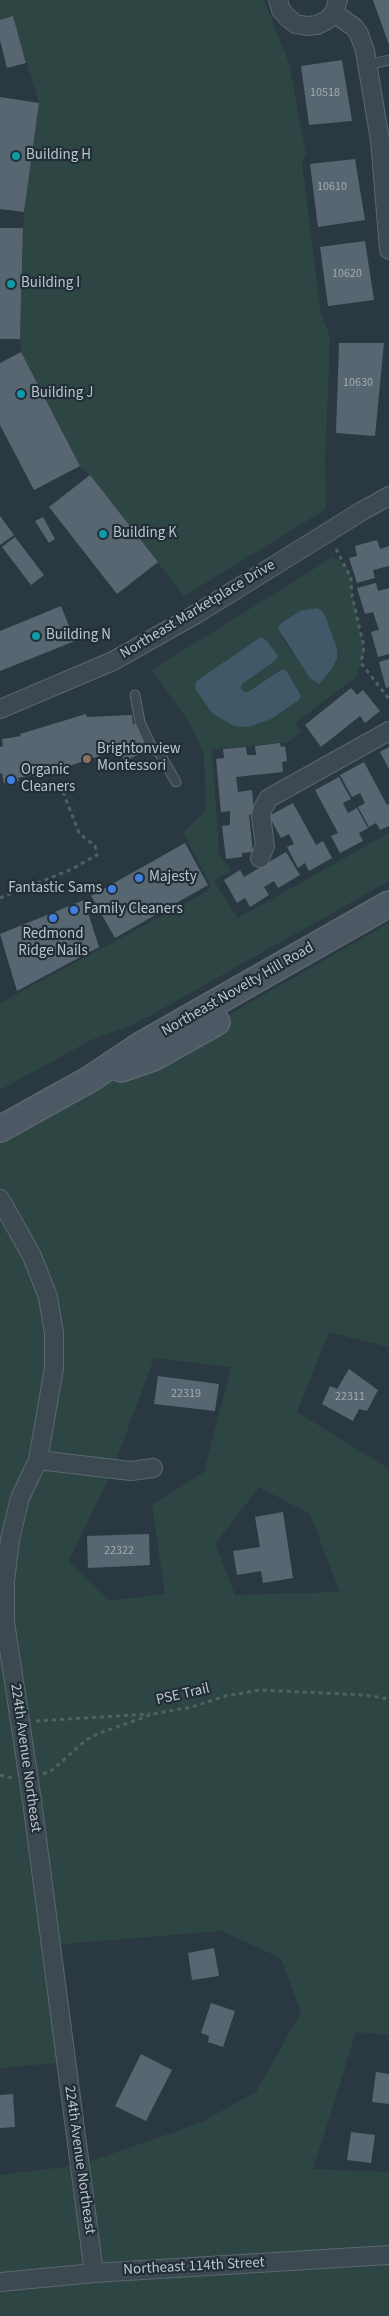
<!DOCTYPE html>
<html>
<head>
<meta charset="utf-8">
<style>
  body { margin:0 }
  canvas { display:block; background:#293841 }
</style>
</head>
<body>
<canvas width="389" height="2316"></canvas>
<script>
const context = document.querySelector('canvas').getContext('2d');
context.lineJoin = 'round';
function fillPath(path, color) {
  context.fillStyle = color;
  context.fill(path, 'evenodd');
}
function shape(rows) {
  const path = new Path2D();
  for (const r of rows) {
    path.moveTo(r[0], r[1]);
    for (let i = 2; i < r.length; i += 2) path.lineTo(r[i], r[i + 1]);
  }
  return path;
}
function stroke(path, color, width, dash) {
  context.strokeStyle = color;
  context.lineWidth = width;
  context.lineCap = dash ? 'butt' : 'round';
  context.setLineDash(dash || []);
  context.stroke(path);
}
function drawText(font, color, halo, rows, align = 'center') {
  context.font = font + ' "Source Sans 3",sans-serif';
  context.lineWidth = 4.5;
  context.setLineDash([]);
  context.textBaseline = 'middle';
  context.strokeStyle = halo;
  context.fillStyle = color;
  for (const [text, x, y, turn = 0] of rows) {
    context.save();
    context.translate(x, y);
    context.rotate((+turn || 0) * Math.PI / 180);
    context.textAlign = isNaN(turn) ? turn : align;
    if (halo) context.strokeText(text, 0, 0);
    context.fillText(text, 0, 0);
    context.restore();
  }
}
fillPath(shape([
  [0,0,264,0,289,63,306,154,302,163,321,314,330,337,325,460,326,509,184,596,90,475,80,466,21,352,20,339,24,212,39,103,13,17,0,20],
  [333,557,347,566,351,578,352,596,364,647,364,654,356,677,295,723,301,732,288,742,212,749,219,854,231,870,214,881,238,918,389,833,389,881,135,1024,91,1040,0,1090,0,1003,208,891,211,886,183,833,206,810,204,753,189,722,152,670],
  [316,608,321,610,314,682,281,637,278,629,309,609],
  [276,660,242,684,241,688,244,692,248,692,281,670,234,726,198,680],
  [389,923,389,1347,329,1332,297,1412,389,1469,389,2035,356,2032,313,2169,389,2172,389,2316,0,2316,0,2175,80,2165,200,2123,256,2092,301,2012,281,1958,221,1931,51,1945,66,2062,0,2068,0,1129,153,1058],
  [154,1358,231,1367,204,1472,152,1505,165,1594,110,1601,69,1561,113,1469],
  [259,1487,310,1514,340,1592,235,1595,215,1544]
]), '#2e4643');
fillPath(shape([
  [316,608,321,610,325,616,337,648,337,658,331,670,319,684,310,678,278,629,280,624,300,611],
  [261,637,266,640,278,656,276,660,242,684,241,688,244,692,248,692,281,670,286,670,301,696,299,700,271,719,248,727,234,726,212,713,196,690,195,685,198,680]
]), '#405969');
fillPath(shape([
  [373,0,389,0,389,45],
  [13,16,26,63,7,68,0,40,0,20],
  [342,60,352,121,309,125,301,66],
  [0,97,39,103,24,212,0,209],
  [355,159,365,220,318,227,310,164],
  [0,228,23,228,20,339,0,339],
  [365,241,374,300,328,306,320,247],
  [339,343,384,343,375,436,336,433],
  [21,352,80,466,34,490,0,425,0,363],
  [90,475,158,562,117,594,49,507],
  [0,516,14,535,0,545],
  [43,517,55,539,49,543,35,521],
  [15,537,44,575,31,585,2,547],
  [377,540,380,549,389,546,389,566,373,570,375,578,357,583,349,558,357,556,355,546],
  [376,583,378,591,389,588,389,654,378,657,371,632,379,630,373,612,365,614,357,588],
  [61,606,75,641,0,671,0,631],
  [389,659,389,687,386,688,379,662],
  [351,688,357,695,363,690,380,711,365,723,360,716,321,747,305,725],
  [86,714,87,717,132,715,133,725,137,723,149,750,124,761,120,752,98,753,100,756,34,777,33,775,18,778,19,781,4,783,2,773,0,774,0,747,3,746,2,739,21,736,20,734],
  [280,743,281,747,285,746,287,761,282,762,283,772,236,777,238,792,252,790,254,814,249,815,253,852,242,853,242,857,226,859,222,826,230,825,230,811,221,812,216,759,224,758,223,749,246,747,247,755,256,755,255,746],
  [389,747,389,769,380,752],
  [364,762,387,805,389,804,389,826,380,830,376,823,369,827,358,807,365,803,360,793,352,797,340,775],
  [339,777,351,799,343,803,348,813,357,808,368,828,359,833,363,841,340,853,331,836,338,833,315,790],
  [293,803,316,845,323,841,332,858,309,871,305,863,298,868,287,847,294,844,289,834,281,838,269,816],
  [185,843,208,885,115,938,91,896],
  [286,852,300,875,278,888,274,881,264,887,269,895,250,907,245,898,237,903,224,880,240,870,244,877],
  [84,900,99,947,17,991,0,934],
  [349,1369,378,1390,367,1411,359,1409,353,1421,322,1404,330,1386,337,1389],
  [158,1376,219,1384,215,1411,154,1404],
  [283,1512,293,1578,263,1583,261,1571,237,1575,233,1551,260,1547,255,1517],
  [149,1534,150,1565,88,1568,87,1536],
  [214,1948,219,1976,192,1980,188,1953],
  [211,2003,235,2011,223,2047,208,2042,209,2036,201,2033],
  [141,2054,172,2070,146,2121,115,2106],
  [376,2072,389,2074,389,2104,372,2102],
  [13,2094,15,2127,0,2128,0,2095],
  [351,2132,375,2135,371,2163,347,2160]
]), '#576671');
const service = shape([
  [367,65,389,60],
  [135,695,140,722,151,746,160,754,176,782]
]);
const minor = shape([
  [278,0,281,10,288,18,296,24,307,26,317,25,327,20,334,13,338,0],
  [334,13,354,27,359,34,365,51,380,140,389,250],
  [0,709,113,661,198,613,362,511,389,496],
  [260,858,265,846,261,816,263,808,269,798,389,731],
  [0,1199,32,1256,48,1297,54,1333,54,1368,38,1460,20,1498,10,1539,5,1582,5,1622,32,1801,94,2273],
  [38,1460,131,1471,153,1468],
  [0,2282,94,2273,389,2255]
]);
const secondary = shape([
  [121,1069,153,1058,217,1022],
  [0,1129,90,1079,141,1045,389,904]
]);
stroke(service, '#5b676f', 11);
stroke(minor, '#5b676f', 20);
stroke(secondary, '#5b676f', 28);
stroke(shape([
  [336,549,351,578,352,596,364,647,361,663,389,699],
  [0,898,72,869,97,855,95,846,79,833,62,789],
  [36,1721,150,1714],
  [43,1774,51,1771,86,1740,97,1734,153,1714,192,1707,225,1696,260,1690,365,1695,389,1699],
  [0,1775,12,1778]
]), '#4d6261', 3, [4, 4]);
stroke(service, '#3d4951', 9);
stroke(minor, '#3d4951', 18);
stroke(secondary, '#4c5964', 25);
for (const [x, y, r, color] of [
  [16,156,5,"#0f9aa8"],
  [11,284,5,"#0f9aa8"],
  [21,394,5,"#0f9aa8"],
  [103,534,5,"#0f9aa8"],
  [36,636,5,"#0f9aa8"],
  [87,759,5,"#8d6e63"],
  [11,780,5,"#3f7fe0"],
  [139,878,5,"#3f7fe0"],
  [112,889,5,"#3f7fe0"],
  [74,910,5,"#3f7fe0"],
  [53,918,5,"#3f7fe0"]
]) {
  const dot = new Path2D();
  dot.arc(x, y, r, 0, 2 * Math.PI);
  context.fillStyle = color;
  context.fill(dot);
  stroke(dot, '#222e37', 2);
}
drawText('12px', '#a1acb4', null, [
  ["10518",325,93],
  ["10610",332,187],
  ["10620",347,274],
  ["10630",358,383],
  ["22319",186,1394],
  ["22311",350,1397],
  ["22322",119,1551]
]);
drawText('15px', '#bac4cb', '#222e37', [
  ["Building H",26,156],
  ["Building I",21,284],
  ["Building J",31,394],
  ["Building K",113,534],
  ["Building N",46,636],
  ["Brightonview",97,750],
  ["Montessori",97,767],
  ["Organic",21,771],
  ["Cleaners",21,788],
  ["Majesty",149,878],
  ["Fantastic Sams",102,889,"right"],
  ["Family Cleaners",84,910],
  ["Redmond",53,935,"center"],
  ["Ridge Nails",53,952,"center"]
], 'left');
drawText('15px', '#bac4cb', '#222e37', [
  ["Northeast Marketplace Drive",198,610,-31],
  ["Northeast Novelty Hill Road",238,990,-30],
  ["PSE Trail",183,1695,-13],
  ["224th Avenue Northeast",25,1758,82],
  ["224th Avenue Northeast",79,2160,82],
  ["Northeast 114th Street",194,2267,-3]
]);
</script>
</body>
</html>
